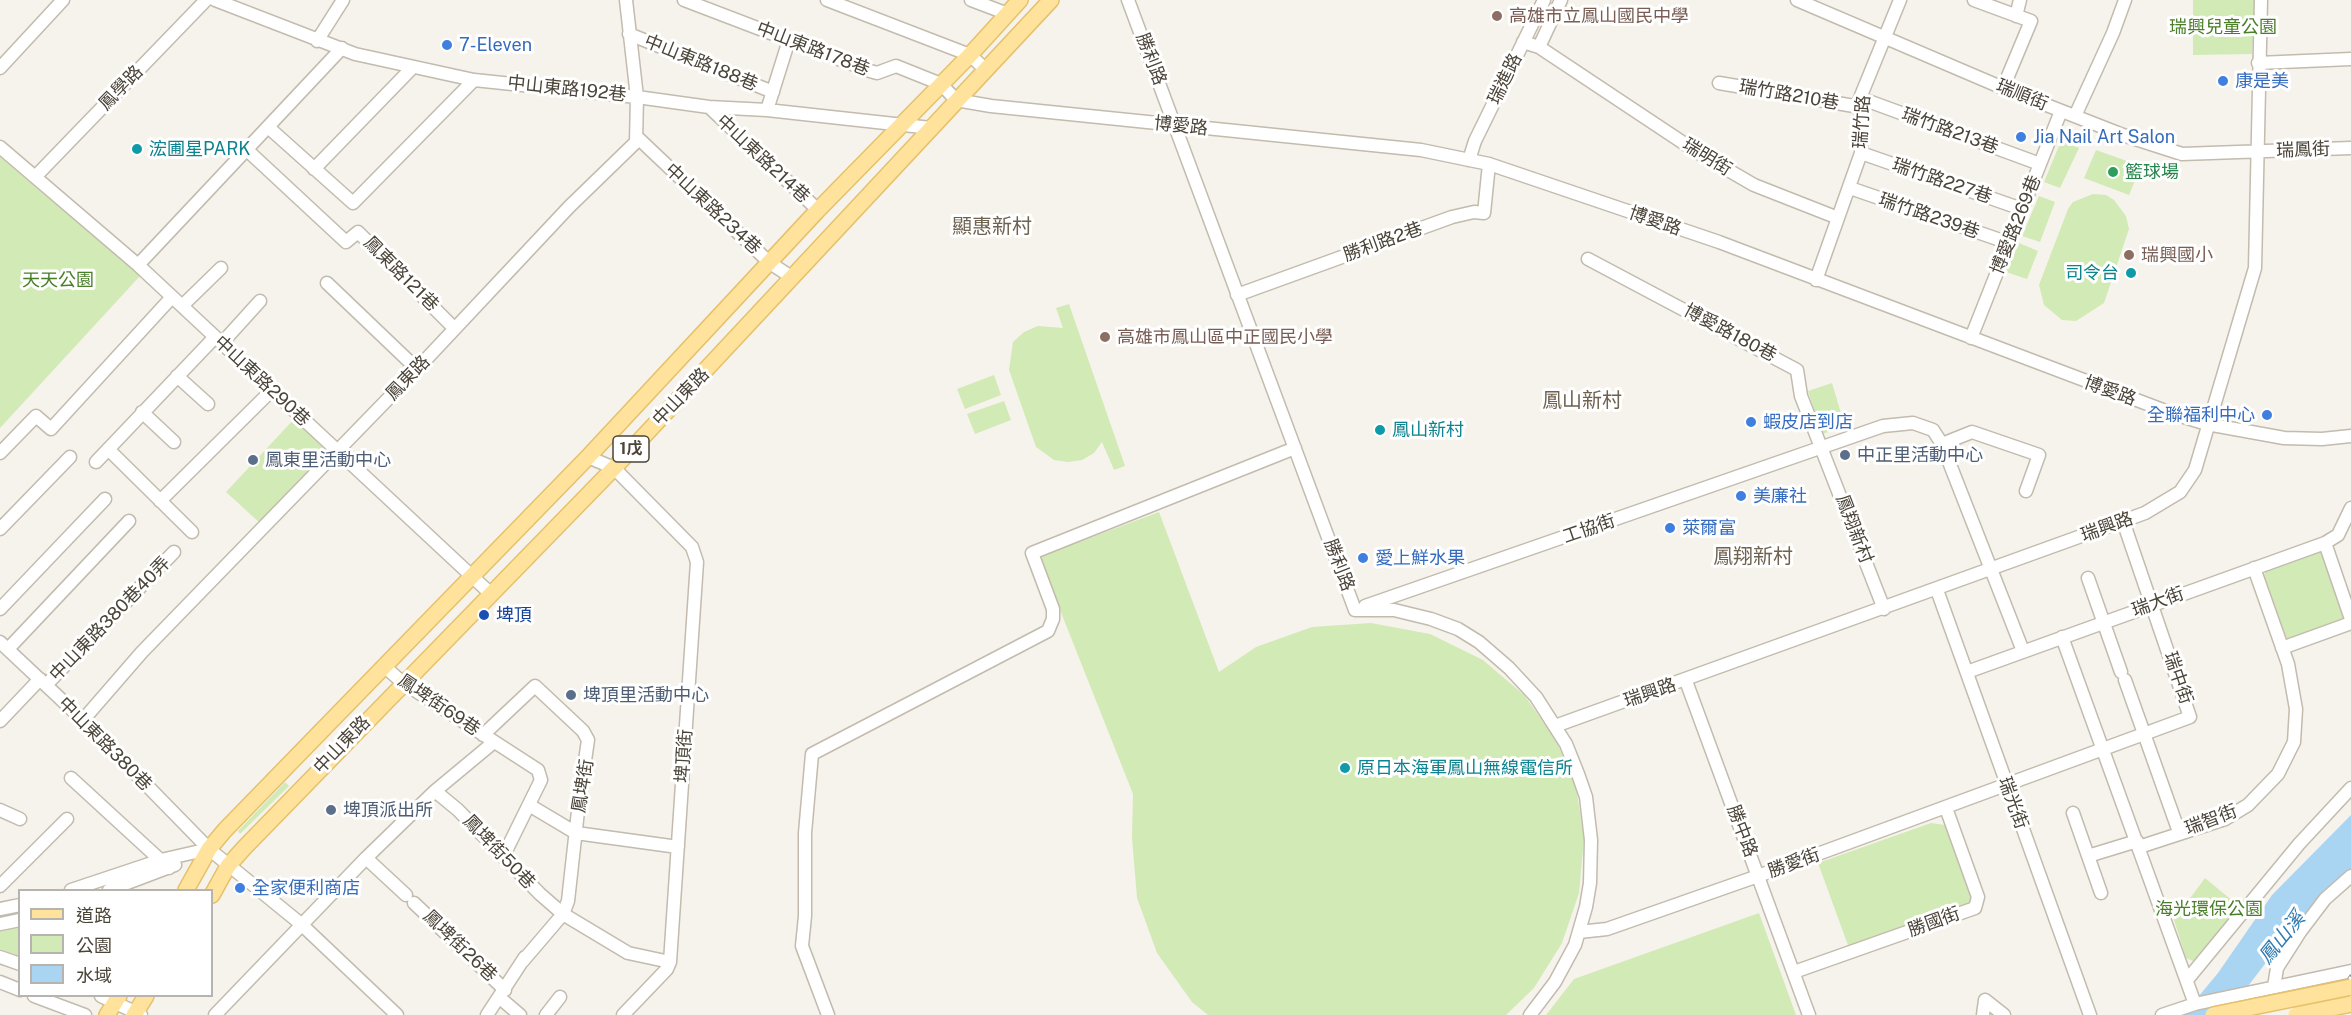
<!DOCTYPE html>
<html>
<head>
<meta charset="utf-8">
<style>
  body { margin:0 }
  #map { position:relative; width:2351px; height:1015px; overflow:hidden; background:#f6f3ec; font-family:"Public Sans","Noto Sans TC",sans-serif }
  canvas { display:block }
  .legend { position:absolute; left:18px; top:889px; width:195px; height:108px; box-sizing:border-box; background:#fff; border:2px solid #b7b4b0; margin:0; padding:8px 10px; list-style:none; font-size:18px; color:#4b4439 }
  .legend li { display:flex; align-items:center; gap:12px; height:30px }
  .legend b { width:30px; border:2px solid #b7b4b0 }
</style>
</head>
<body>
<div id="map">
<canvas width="2351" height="1015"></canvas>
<ul class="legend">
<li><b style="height:8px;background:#ffe39c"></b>道路</li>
<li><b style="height:16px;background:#d2eab5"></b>公園</li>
<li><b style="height:16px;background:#a9d4f2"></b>水域</li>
</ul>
</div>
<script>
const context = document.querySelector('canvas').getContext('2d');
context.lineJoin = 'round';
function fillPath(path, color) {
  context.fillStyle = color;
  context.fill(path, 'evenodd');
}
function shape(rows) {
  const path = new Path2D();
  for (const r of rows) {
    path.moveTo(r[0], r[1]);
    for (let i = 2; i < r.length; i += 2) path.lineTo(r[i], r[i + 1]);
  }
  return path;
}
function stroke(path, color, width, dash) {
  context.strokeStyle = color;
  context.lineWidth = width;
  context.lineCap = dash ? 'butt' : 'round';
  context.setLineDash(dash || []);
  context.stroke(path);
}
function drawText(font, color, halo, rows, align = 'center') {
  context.font = font + ' "Public Sans","Noto Sans TC",sans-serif';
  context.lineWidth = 6;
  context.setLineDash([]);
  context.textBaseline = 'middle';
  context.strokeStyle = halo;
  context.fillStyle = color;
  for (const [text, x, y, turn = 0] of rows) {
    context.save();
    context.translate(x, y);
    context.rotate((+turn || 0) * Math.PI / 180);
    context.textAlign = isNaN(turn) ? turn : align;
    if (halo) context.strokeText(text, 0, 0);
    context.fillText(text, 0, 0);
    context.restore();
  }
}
fillPath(shape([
  [2193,0,2255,0,2252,54,2193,55],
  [2061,141,2079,148,2060,188,2044,182],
  [2096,150,2141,166,2129,195,2084,178],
  [0,155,46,192,140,276,0,428],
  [2093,194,2106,195,2114,200,2126,216,2129,229,2104,303,2076,321,2062,320,2044,305,2039,285,2068,209,2073,202],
  [2039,196,2055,202,2040,242,2022,236],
  [2019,243,2038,251,2027,279,2006,272],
  [1069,304,1125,466,1114,470,1102,442,1094,453,1082,460,1068,462,1054,460,1036,447,1009,370,1013,342,1024,332,1038,326,1063,328,1056,308],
  [994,375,1001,395,965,409,957,389],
  [1832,383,1845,427,1822,434,1808,391],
  [1004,401,1011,420,975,434,967,414],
  [295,418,322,445,324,458,261,524,226,492],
  [1159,512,1219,672,1256,647,1312,627,1371,623,1430,634,1483,660,1524,695,1555,738,1576,787,1584,839,1579,893,1562,943,1534,988,1506,1015,1208,1015,1192,1002,1157,953,1137,898,1132,838,1133,794,1039,557],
  [2316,550,2324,554,2346,618,2341,623,2295,640,2287,639,2264,575,2267,568],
  [285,782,289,786,240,834,238,831],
  [1931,823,1945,825,1972,897,1968,906,1849,948,1818,863],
  [2205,878,2240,907,2193,961,2186,958,2174,920],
  [1759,913,1796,1015,1546,1015,1574,979],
  [19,927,19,956,0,949,0,931]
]), '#d2eab5');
fillPath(shape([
  [2351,815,2351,863,2274,952,2226,1015,2183,1015,2218,973,2272,895]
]), '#a9d4f2');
stroke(shape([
  [2324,892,2351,868]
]), '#a9d4f2', 18);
const minor = shape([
  [215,0,355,54,474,80,637,97,709,107,767,110,931,128],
  [684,0,870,71,877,73,896,66,941,84,956,100,991,106,1421,150,1489,164,1719,242,2171,413,2207,424,2284,438,2322,439,2351,436],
  [827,0,970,55,986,70],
  [971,0,1008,14],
  [1128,0,1355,610,1394,610,1431,619,1458,629,1479,642,1509,668,1536,697,1566,744,1578,774,1586,797,1591,840,1590,883,1586,907,1575,945,1555,982,1530,1015],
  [1797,0,2003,88,2123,135,2182,154,2351,148],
  [1974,0,2031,21,2003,88],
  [2016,16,2020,0],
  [629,34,773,92],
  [317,41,343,0],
  [1523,42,1539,47,1697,152,1754,185,1838,218],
  [1539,47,1561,0],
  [2258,63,2351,59],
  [0,68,63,0],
  [1719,83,1860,107],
  [1860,98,2040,164],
  [709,107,818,210],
  [767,110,789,40],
  [2075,116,2113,33,2125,0],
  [268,127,353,203,474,80],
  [637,137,770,263,793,278],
  [0,147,138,265,491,594],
  [247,150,346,242,358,232,454,328],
  [1861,153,2022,209],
  [1469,160,1475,141,1544,0],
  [314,169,413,67],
  [36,176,206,0],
  [1850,188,2009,243],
  [1588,259,1797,370,1801,396,1884,609],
  [138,265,342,48],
  [1816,280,1861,153,1860,98,1900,0],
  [327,283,417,369],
  [1237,295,1452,217,1474,212,1484,213,1489,164],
  [182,306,221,268],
  [1971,338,2061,111],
  [222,343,260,301],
  [177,376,208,404],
  [142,412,174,442],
  [1942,444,1972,432,2039,455,2026,491],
  [108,449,192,532],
  [0,453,36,416,51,429,172,297],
  [588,457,614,468,692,547,697,562,670,962,667,969,623,1015],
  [96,462,215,337],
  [160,501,272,390],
  [0,529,70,457],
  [2325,543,2351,619],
  [2088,578,2121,672],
  [1937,590,2090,1015],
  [1365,606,1883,426,1913,423,1933,430,1942,444,2023,651],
  [0,609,105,499],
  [2062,637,2195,1004],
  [0,642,83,720,209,849,301,924,397,1015],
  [2282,648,2351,623],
  [8,649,129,521],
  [385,667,402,682,538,770,541,780,503,857],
  [1967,672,2325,543,2338,535,2351,508],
  [2125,680,2179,832],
  [1686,681,1809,1015],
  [46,685,174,552],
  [83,720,142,652,417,369,569,207,636,142,637,97,626,0],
  [0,721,40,679],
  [1555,726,2145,513,2180,492,2195,470,2255,268,2261,0],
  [483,735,535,686,583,731,588,740,579,802,568,901,563,914,522,962],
  [71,778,169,868],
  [435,791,458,810,540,894,563,914,628,953,670,962],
  [529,805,576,833,678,847],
  [0,810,20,819],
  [2073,813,2101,893],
  [2139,847,2225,819,2248,805,2278,774,2294,742,2296,709,2288,664,2254,568],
  [2088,856,2137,841],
  [366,858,406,895],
  [0,886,67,819],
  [71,890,161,860,209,849],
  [109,890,175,865],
  [414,903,505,990],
  [0,909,20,905],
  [0,924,20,920],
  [1579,932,1607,929,1758,876,2190,717,2123,521],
  [0,957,20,964],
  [1794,972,1975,908,1978,897,1946,808],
  [2187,980,2299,844,2351,788],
  [0,982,20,990],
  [2274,987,2277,968,2300,932,2325,899,2351,876],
  [34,996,85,1015],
  [101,996,141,1015],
  [500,998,520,1015],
  [1985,1000,2004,1015],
  [215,1015,366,858,435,791,494,742],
  [487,1015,525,957],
  [546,1015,560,997],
  [828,1015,802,946,805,916,805,833,812,754,1048,631,1053,619,1053,609,1032,553,1295,448],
  [1983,1015,1985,1000],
  [2162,1015,2195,1004,2351,971]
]);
const major = shape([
  [186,890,209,849,225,830,588,457,818,210,970,55,1020,0],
  [212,895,228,866,244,848,614,468,1051,0],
  [107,1015,119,996],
  [134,1015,146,996]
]);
stroke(minor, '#c2bbae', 15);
stroke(major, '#e6c16a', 18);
stroke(minor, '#fff', 12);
stroke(major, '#ffe39c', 15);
const rail = shape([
  [2327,1015,2351,977]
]);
stroke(rail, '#9a9a9a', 5);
stroke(rail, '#fff', 3, [9]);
const majorBridge = shape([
  [2213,1015,2351,987],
  [2296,1015,2351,1004]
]);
stroke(majorBridge, '#e6c16a', 18, []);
stroke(majorBridge, '#ffe39c', 15);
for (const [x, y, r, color] of [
  [1497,16,6,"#8d6e63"],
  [447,45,6,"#3f7fe0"],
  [2223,81,6,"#3f7fe0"],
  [2021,137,6,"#3f7fe0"],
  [137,149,6,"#0f9aa8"],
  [2113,172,6,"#2e9e5b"],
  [2129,255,6,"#8d6e63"],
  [2131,273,6,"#0f9aa8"],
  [1105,337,6,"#8d6e63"],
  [2267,415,6,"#3f7fe0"],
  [1751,422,6,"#3f7fe0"],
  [1380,430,6,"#0f9aa8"],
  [1845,455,6,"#5c6f8a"],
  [253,460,6,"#5c6f8a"],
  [1741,496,6,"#3f7fe0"],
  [1670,528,6,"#3f7fe0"],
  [1363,558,6,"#3f7fe0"],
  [484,615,6,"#1a4fb4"],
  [571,695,6,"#5c6f8a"],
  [1345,768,6,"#0f9aa8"],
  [331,810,6,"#5c6f8a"],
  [240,888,6,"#3f7fe0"]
]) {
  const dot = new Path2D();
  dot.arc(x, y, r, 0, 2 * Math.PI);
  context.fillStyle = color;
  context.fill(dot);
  stroke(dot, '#fff', 2);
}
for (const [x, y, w] of [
  [631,449,36]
]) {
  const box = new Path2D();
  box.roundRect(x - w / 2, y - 13, w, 26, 4.5);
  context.fillStyle = '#fff';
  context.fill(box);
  stroke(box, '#4b4439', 1.5);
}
drawText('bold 16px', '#4b4439', null, [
  ["1戊",631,449]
]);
drawText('18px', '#785e54', '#fff', [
  ["高雄市立鳳山國民中學",1509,16],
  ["瑞興國小",2141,255],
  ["高雄市鳳山區中正國民小學",1117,337]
], 'left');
drawText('18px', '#4a7f2a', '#fff', [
  ["瑞興兒童公園",2223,27],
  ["天天公園",58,280],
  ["海光環保公園",2209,909]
]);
drawText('18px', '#366cbe', '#fff', [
  ["7-Eleven",459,45],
  ["康是美",2235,81],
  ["Jia Nail Art Salon",2033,137],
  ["全聯福利中心",2255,415,"right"],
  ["蝦皮店到店",1763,422],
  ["美廉社",1753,496],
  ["萊爾富",1682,528],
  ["愛上鮮水果",1375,558],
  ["全家便利商店",252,888]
], 'left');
drawText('18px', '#4b4439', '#fff', [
  ["中山東路178巷",813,49,21],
  ["勝利路",1151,59,69],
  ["中山東路188巷",701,63,22],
  ["瑞進路",1505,79,-64],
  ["鳳學路",121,88,-46],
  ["中山東路192巷",567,89,6],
  ["瑞竹路210巷",1789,95,10],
  ["瑞順街",2022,95,22],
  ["瑞竹路",1862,122,-86],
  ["博愛路",1181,126,6],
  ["瑞竹路213巷",1950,131,20],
  ["瑞鳳街",2303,150,-2],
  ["瑞明街",1707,157,32],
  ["中山東路214巷",763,159,43],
  ["瑞竹路227巷",1942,181,19],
  ["中山東路234巷",713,209,43],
  ["瑞竹路239巷",1929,216,19],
  ["博愛路",1655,221,19],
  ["博愛路269巷",2016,225,-68],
  ["勝利路2巷",1383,242,-20],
  ["鳳東路121巷",401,274,45],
  ["博愛路180巷",1730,333,28],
  ["鳳東路",408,378,-46],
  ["中山東路290巷",262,381,43],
  ["博愛路",2110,391,20],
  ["中山東路",681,397,-46],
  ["瑞興路",2107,527,-20],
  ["工協街",1589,529,-19],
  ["鳳翔新村",1854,529,69],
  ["勝利路",1339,565,69],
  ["瑞大街",2158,602,-20],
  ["中山東路380巷40弄",110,619,-46],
  ["瑞中街",2178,678,71],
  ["瑞興路",1650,693,-19],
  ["鳳埤街69巷",439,705,34],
  ["中山東路380巷",105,744,45],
  ["中山東路",342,745,-46],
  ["埤頂街",684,756,-86],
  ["鳳埤街",583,786,-81],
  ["瑞光街",2013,803,70],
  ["瑞智街",2211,820,-21],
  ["勝中路",1742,831,69],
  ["鳳埤街50巷",499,852,46],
  ["勝愛街",1794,863,-20],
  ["勝國街",1934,922,-20],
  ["鳳埤街26巷",460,946,44]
]);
drawText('18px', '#0d838f', '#fff', [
  ["浤圃星PARK",149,149],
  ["司令台",2119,273,"right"],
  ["鳳山新村",1392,430],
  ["原日本海軍鳳山無線電信所",1357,768]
], 'left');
drawText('18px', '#27864d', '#fff', [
  ["籃球場",2125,172]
], 'left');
drawText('18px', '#4e5e75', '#fff', [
  ["中正里活動中心",1857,455],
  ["鳳東里活動中心",265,460],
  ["埤頂里活動中心",583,695],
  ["埤頂派出所",343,810]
], 'left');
drawText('18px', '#164399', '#fff', [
  ["埤頂",496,615]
], 'left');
drawText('20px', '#6e6250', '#fff', [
  ["顯惠新村",992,227],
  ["鳳山新村",1582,401],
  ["鳳翔新村",1753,557]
]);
drawText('italic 20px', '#2e7ab2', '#fff', [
  ["鳳山溪",2282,938,-51]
]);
</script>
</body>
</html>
